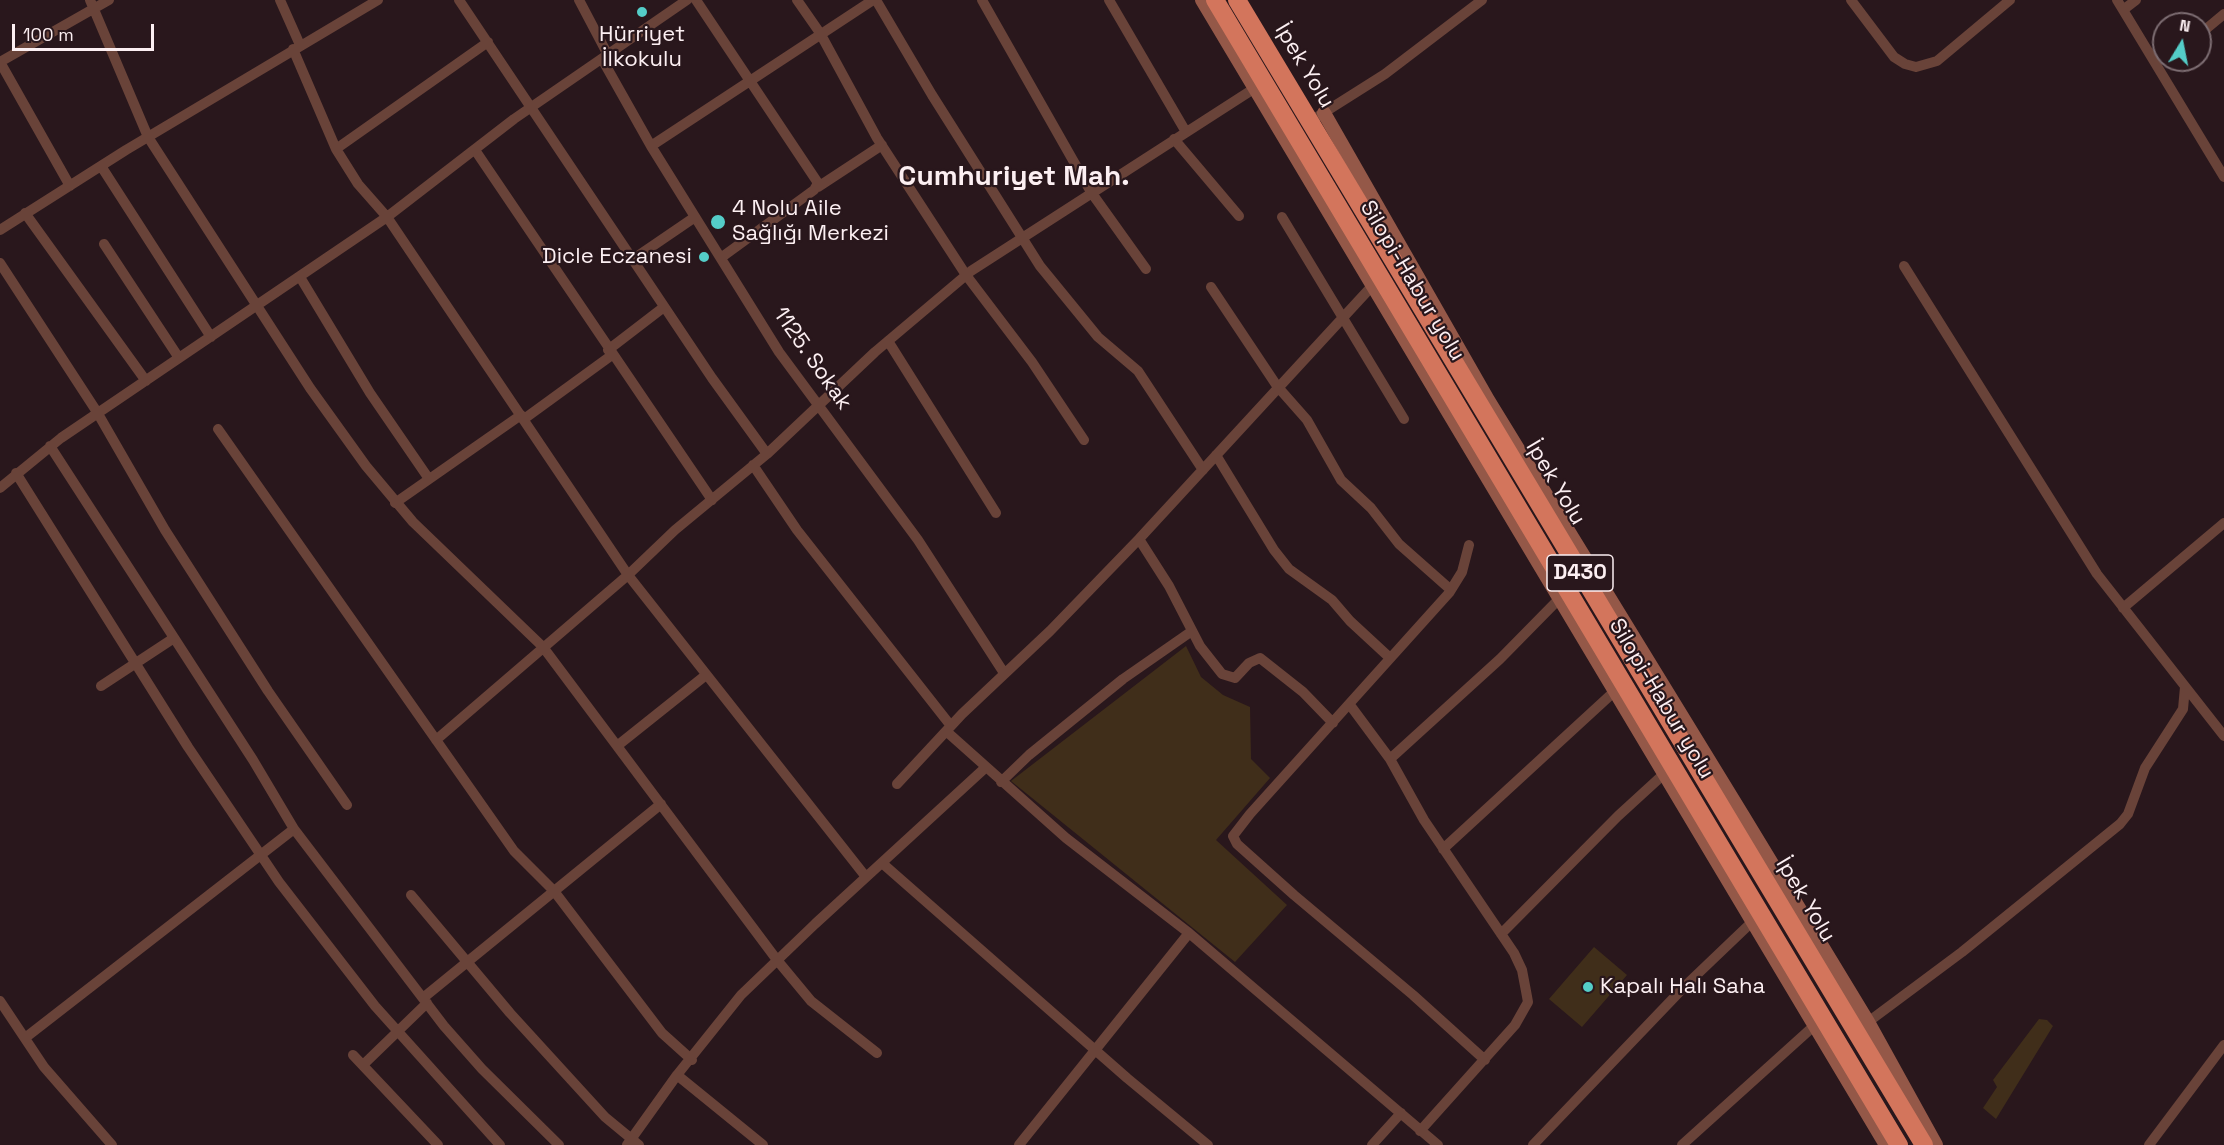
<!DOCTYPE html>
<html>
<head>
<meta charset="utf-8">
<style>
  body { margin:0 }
  #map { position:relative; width:2224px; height:1145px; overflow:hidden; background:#29171c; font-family:"Space Grotesk",sans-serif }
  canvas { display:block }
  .north { position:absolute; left:2152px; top:12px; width:60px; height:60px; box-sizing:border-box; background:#29171c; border:2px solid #7d6d72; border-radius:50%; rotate:10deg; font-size:16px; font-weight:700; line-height:24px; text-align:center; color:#fceff2 }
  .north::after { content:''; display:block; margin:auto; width:21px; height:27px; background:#54cdc8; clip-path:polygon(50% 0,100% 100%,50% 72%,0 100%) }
  .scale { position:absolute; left:12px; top:24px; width:142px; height:27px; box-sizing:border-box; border:3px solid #fceff2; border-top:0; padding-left:8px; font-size:18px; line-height:21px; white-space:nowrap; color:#fceff2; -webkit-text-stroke:4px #29171c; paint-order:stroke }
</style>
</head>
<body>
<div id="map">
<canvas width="2224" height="1145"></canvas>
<div class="north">N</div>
<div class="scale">100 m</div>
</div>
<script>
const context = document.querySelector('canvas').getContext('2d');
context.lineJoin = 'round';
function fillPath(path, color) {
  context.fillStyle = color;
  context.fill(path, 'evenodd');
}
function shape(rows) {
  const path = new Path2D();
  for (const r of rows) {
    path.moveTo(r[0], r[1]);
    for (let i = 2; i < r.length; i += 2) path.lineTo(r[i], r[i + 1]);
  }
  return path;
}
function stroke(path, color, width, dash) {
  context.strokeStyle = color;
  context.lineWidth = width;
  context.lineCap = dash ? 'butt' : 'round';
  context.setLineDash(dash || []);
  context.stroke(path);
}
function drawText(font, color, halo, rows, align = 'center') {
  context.font = font + ' "Space Grotesk",sans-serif';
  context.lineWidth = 4.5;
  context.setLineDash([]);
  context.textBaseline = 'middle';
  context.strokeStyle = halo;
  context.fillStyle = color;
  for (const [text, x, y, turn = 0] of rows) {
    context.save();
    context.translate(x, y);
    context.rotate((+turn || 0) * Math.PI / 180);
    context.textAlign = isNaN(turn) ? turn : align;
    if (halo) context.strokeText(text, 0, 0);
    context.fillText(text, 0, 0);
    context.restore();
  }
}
fillPath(shape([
  [1186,646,1201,677,1223,695,1250,707,1251,759,1270,778,1216,840,1287,905,1235,962,1011,781],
  [1594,947,1627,975,1582,1027,1549,999],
  [2039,1019,2047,1020,2053,1026,1996,1119,1983,1108,1997,1087,1993,1080]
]), '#402e1a');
stroke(shape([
  [90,0,148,137,310,388,366,466,413,522,543,647,777,960,811,1001,877,1053],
  [280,0,300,45],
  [459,0,712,378,767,454],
  [579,0,608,55],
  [696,0,818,183,814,190,722,257],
  [797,0,820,33,877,138,914,195,966,275,1032,362,1084,440],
  [876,0,932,95,1040,266,1098,337,1138,371,1203,470],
  [982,0,1091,192,1146,269],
  [1109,0,1186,132],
  [1851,0,1894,57,1905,64,1916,67,1937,61,2010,0],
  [2117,0,2224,177],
  [2123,10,2136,0],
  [2200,34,2224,14],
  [293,49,336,149,358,184,387,217,628,575,866,877],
  [602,59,651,146,779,352,918,540,1004,673],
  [0,62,70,186],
  [0,62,109,0],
  [1317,117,1385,74,1482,0],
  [1174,139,1239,216],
  [651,146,873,0],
  [336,149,488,42],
  [475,150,712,500],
  [101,166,211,337],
  [818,187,882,145],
  [25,213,146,381],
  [1282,217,1404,419],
  [0,230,126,150,378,0],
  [104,244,179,358],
  [632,260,695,217],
  [0,263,97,412,165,530,268,691,347,805],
  [1904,266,2097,574,2224,736],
  [300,277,370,393,429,479],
  [1211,287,1277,386,1307,420,1341,480,1371,508,1399,544,1451,590],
  [888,341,996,513],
  [608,350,664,307],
  [524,419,612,355],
  [218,429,514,851,554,891,662,1033,692,1060],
  [50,446,253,760,294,829,444,1026,482,1069,559,1145],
  [1216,455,1274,550,1289,569,1332,600,1350,621,1390,658],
  [753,465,797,530,951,726],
  [16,473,188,747,279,882,375,1006,500,1145],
  [0,488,61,438,387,217,514,119,687,0],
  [395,503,521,415],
  [1139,539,1169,586,1200,646,1222,674,1235,678,1249,663,1260,658,1303,692,1333,723],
  [1469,545,1462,572,1449,593,1250,814,1233,836,1237,844,1294,895,1413,995,1485,1060],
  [2123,608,2224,523],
  [101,686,174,638],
  [1350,705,1390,759,1424,820,1514,953,1522,970,1526,991,1528,1002,1515,1025,1420,1131],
  [946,731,1066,838,1189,933,1438,1145],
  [436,740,628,575,675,530,767,454,875,352,971,271,1255,88],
  [617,746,706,675],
  [1390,759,1500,659,1559,599],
  [1001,782,1029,755,1123,679,1192,631],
  [897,784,962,714,1050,631,1139,539,1373,285],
  [1443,849,1616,690],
  [882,863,1127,1078,1208,1145],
  [411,895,510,1013,605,1117,639,1145],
  [1501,934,1618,816,1665,773],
  [423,998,661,804],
  [0,1001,44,1067,112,1145],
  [1868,1022,1962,952,2120,824,2128,814,2145,768,2183,709,2185,687],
  [25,1038,294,829],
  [353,1055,438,1145],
  [363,1065,427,1003],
  [677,1075,763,1145],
  [627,1145,677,1075,741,995,815,924,985,768],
  [1019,1145,1189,933],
  [1372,1145,1401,1113],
  [1533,1145,1686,985,1753,921],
  [1682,1145,1815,1025],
  [2149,1145,2224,1045]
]), '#694339', 10);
stroke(shape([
  [1202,0,1886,1145],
  [1324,113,1488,400,1743,816,1868,1022,1936,1145]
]), '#945848', 14);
stroke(shape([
  [1215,0,1899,1145],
  [1237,0,1924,1145]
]), '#d3755c', 18);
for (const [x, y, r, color] of [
  [642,12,6,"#54cdc8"],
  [718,222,8,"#54cdc8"],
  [704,257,6,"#54cdc8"],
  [1588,987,6,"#54cdc8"]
]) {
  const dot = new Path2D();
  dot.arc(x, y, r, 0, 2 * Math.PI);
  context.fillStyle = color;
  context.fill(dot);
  stroke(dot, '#29171c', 2);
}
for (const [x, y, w] of [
  [1580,573,66]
]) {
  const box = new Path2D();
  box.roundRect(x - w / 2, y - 18, w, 36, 4.5);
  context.fillStyle = '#29171c';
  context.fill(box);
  stroke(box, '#fceff2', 1.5);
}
drawText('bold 21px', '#fceff2', null, [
  ["D430",1580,573]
]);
drawText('22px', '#fceff2', '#29171c', [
  ["Hürriyet",642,35,"center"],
  ["İlkokulu",642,60,"center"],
  ["4 Nolu Aile",732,209],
  ["Sağlığı Merkezi",732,234],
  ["Dicle Eczanesi",692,257,"right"],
  ["Kapalı Halı Saha",1600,987]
], 'left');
drawText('22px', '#fceff2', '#29171c', [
  ["İpek Yolu",1304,66,59],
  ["Silopi-Habur yolu",1412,281,59],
  ["1125. Sokak",812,359,55],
  ["İpek Yolu",1555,483,59],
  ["Silopi-Habur yolu",1661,699,59],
  ["İpek Yolu",1805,900,59]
]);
drawText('bold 28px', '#fceff2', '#29171c', [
  ["Cumhuriyet Mah.",1014,177]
]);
</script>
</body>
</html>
